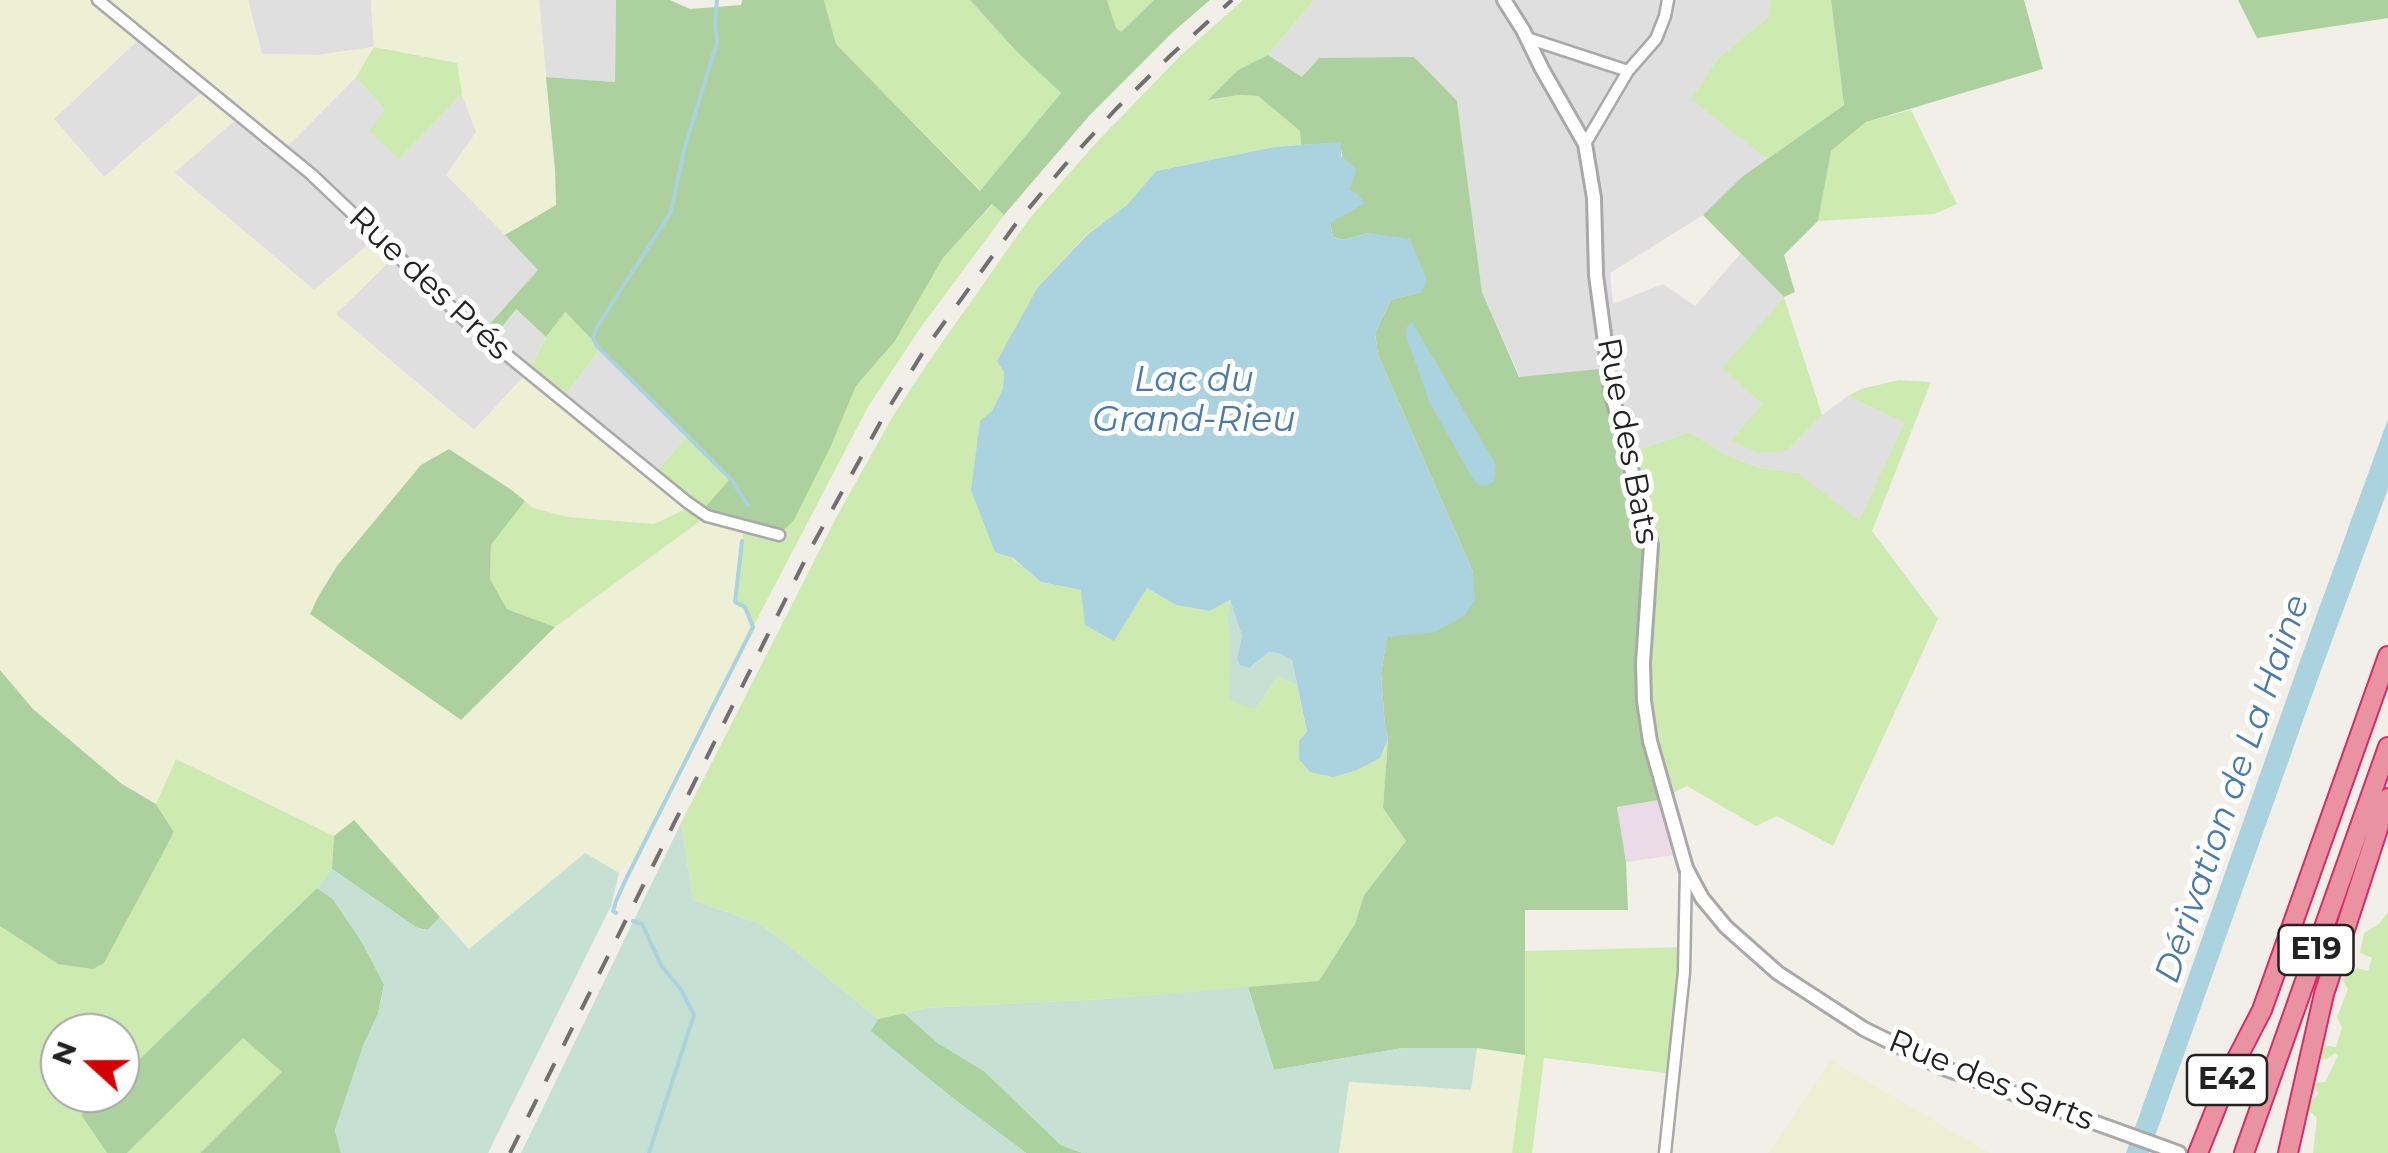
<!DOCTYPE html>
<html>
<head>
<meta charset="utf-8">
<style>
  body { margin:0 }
  #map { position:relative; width:2388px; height:1153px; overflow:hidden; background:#f2efe9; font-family:Montserrat,sans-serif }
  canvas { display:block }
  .north { position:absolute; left:40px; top:1013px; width:100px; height:100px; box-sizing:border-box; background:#fff; border:2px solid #a7a7a7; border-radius:50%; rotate:291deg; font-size:28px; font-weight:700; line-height:40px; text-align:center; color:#222 }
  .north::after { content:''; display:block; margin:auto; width:35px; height:45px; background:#d40000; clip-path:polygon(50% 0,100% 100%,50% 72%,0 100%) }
</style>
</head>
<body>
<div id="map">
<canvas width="2388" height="1153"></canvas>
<div class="north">N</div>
</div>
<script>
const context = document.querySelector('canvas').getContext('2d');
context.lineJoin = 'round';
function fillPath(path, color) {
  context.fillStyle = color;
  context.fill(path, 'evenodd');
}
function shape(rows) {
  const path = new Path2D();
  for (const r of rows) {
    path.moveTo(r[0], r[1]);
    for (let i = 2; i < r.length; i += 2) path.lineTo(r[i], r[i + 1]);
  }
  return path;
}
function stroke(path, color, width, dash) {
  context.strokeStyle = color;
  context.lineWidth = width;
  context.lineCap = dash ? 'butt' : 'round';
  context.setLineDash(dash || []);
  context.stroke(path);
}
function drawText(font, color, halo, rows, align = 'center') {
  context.font = font + ' Montserrat,sans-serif';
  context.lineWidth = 10;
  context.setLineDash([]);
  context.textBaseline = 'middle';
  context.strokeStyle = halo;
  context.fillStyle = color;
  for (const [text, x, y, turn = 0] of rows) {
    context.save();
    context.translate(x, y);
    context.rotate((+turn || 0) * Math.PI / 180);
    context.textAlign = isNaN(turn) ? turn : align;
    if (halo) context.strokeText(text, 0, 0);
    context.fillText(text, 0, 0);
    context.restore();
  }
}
fillPath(shape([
  [248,0,371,0,374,47,318,55,262,54],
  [539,0,616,0,615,82,546,77],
  [1314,0,1771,0,1769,16,1718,58,1692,98,1767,159,1743,176,1703,215,1610,273,1613,304,1663,284,1695,306,1741,253,1784,297,1723,368,1762,404,1788,450,1822,415,1848,396,1904,423,1859,521,1798,473,1760,468,1726,455,1689,432,1618,457,1600,370,1520,377,1482,292,1457,101,1302,77,1268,55],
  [142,36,207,88,104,177,54,119],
  [356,77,385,110,399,159,462,94,538,270,490,341,516,309,546,337,527,373,474,430,335,314,395,255,377,238,314,290,174,172,240,116,283,151],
  [600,349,687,436,654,474,561,401]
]), '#e0dfdf');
fillPath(shape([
  [1659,800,1675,855,1626,862,1617,807]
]), '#ebdbe8');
fillPath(shape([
  [0,0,248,0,262,54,318,55,374,47,371,0,539,0,555,170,556,206,505,235,446,175,476,132,459,88,456,63,374,48,356,77,283,151,240,116,174,173,314,290,377,237,396,255,336,314,405,373,474,430,527,373,693,506,654,524,568,517,533,508,513,491,449,449,460,720,555,627,707,516,744,526,735,602,745,607,753,627,638,855,619,873,584,854,469,949,354,820,334,836,176,759,156,804,122,784,33,709,0,670],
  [142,36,206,89,104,177,54,119],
  [1477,1048,1525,1055,1512,1153,1339,1153,1349,1082,1470,1090],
  [1831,1060,1990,1153,1768,1153]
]), '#eef0d5');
fillPath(shape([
  [824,0,970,0,1016,51,1061,93,981,191,836,44],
  [1107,0,1154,0,1121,32,1116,28],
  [1243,0,1314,0,1268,55,1238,71,1210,100,1239,95,1258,96,1300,131,1301,145,1274,147,1156,171,1128,204,1086,235,1038,287,1004,372,1003,388,992,411,995,551,1012,558,1041,582,1081,590,1114,640,1147,588,1176,605,1208,611,1230,600,1227,622,1230,637,1255,710,1278,676,1297,685,1307,733,1380,758,1388,739,1383,808,1406,841,1364,895,1355,924,1319,982,1104,999,925,1008,878,1019,782,940,758,923,693,900,681,823,837,516,893,416,927,364,1029,219,1095,144,1180,56],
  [1771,0,1831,0,1844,105,1767,159,1691,99,1718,58,1769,16],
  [374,47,457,63,462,94,399,159,369,131,385,110,356,77],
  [1911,110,1957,204,1935,214,1818,221,1830,152,1866,122],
  [993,204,1004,215,919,330,868,407,753,627,745,607,735,602,744,526,831,446,856,386,895,341,943,258],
  [1784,297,1822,415,1788,450,1759,453,1731,441,1762,404,1722,368],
  [564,312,593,338,600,349,561,401,527,373,546,337],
  [1899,380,1931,382,1872,531,1938,619,1833,846,1777,816,1756,826,1687,786,1659,800,1639,729,1635,680,1644,548,1618,457,1689,432,1726,455,1760,468,1798,473,1859,520,1904,423,1848,396,1861,389],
  [687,436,731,479,707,516,555,627,507,609,490,579,491,545,525,501,533,508,568,517,654,524,692,506,654,474],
  [176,759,334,836,332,869,317,888,120,1078,120,1033,60,1033,60,1093,104,1093,81,1115,107,1153,0,1153,0,926,58,964,174,832,156,804],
  [2388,912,2388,1153,2313,1153,2317,1118,2307,1109,2309,1103,2319,1093,2312,1087,2314,1083,2325,1082,2338,1056,2335,1053,2327,1059,2319,1059,2322,1045,2336,1047,2342,1027,2337,1017,2348,989,2342,979,2357,968,2368,971,2372,958,2360,953,2364,933,2379,924],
  [1685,947,1674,1074,1544,1058,1532,1153,1512,1153,1525,1055,1525,951],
  [243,1037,283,1072,200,1153,127,1153]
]), '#cdebb0');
fillPath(shape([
  [616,0,670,0,690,9,741,5,742,0,824,0,836,44,980,191,1061,93,1016,51,970,0,1107,0,1116,28,1121,32,1154,0,1210,0,1174,31,1089,116,1004,215,992,204,943,258,895,341,856,386,831,446,794,520,779,535,701,512,730,479,565,312,546,337,516,309,490,342,481,334,538,270,505,235,556,205,555,170,546,77,615,82],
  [1831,0,2024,0,2043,69,1866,122,1831,151,1818,221,1784,255,1795,292,1784,297,1703,215,1743,176,1844,105],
  [2238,0,2388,0,2388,18,2257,38],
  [1268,55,1302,77,1319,58,1414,57,1457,101,1482,292,1519,377,1600,369,1618,457,1644,548,1635,680,1639,729,1659,800,1617,807,1626,862,1628,910,1525,910,1525,1055,1477,1048,1403,1048,1274,1070,1248,987,1319,981,1355,924,1364,895,1406,841,1383,808,1388,739,1385,726,1381,674,1387,636,1435,631,1473,572,1378,355,1375,333,1391,300,1421,292,1369,233,1343,240,1333,237,1330,223,1348,190,1340,143,1301,145,1300,131,1258,96,1239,95,1208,100,1238,70],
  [449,449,513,491,525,501,491,545,490,579,507,609,555,627,461,720,310,614,318,597,337,566,421,465],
  [0,670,33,709,122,784,156,804,174,832,104,963,93,969,58,964,0,926],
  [354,820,440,917,428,930,417,928,332,869,334,836],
  [317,888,333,899,362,942,384,984,378,1014,364,1044,335,1130,341,1153,200,1153,282,1072,243,1038,127,1153,107,1153,81,1115,104,1093,120,1093,120,1078],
  [904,1013,938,1043,984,1071,1061,1145,1083,1153,1026,1153,950,1096,870,1031,878,1019]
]), '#add19e');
fillPath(shape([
  [1230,600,1242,636,1237,658,1251,668,1269,652,1279,653,1292,660,1297,685,1278,676,1255,710,1229,699,1230,637,1227,622],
  [681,823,693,900,758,923,782,940,878,1019,871,1031,950,1096,1026,1153,521,1153],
  [585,853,619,873,611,906,488,1153,341,1153,335,1130,364,1043,378,1014,384,985,362,942,333,899,317,888,332,869,417,928,428,930,440,917,469,949],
  [1248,987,1274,1070,1403,1048,1477,1048,1471,1090,1349,1082,1339,1153,1083,1153,1061,1145,984,1071,938,1043,904,1013,925,1008,1104,999]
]), '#c6e0d4');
fillPath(shape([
  [1341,142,1341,156,1357,169,1349,190,1358,194,1365,203,1330,223,1333,237,1343,240,1369,233,1410,239,1427,280,1421,292,1391,300,1375,333,1378,355,1473,572,1475,600,1464,616,1435,632,1387,637,1381,674,1385,726,1388,739,1380,758,1357,770,1333,777,1310,772,1299,759,1299,741,1307,732,1292,660,1279,653,1269,652,1250,668,1240,665,1237,658,1242,636,1230,600,1209,611,1176,605,1147,588,1114,641,1085,625,1081,590,1041,582,1013,558,995,552,971,490,980,421,992,411,1003,388,1004,372,997,361,1038,287,1087,235,1128,204,1156,171,1274,147],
  [1412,322,1496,465,1494,481,1486,486,1479,485,1472,478,1429,401,1406,336,1407,327],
  [2388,419,2388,489,2316,684,2149,1153,2126,1153,2301,658]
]), '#aad3df');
stroke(shape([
  [717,0,715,23,717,42,684,150,671,212,597,327,593,338,597,346,731,479,748,505],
  [616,913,613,911,616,901,627,877,753,627,745,607,735,602,742,541],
  [633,921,642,924,662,967,680,988,694,1015,649,1153]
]), '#aad3df', 4);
const minor = shape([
  [98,0,311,174,469,324,687,502,707,516,779,535],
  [1527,38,1628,71],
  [1585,144,1628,71,1656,39,1665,16,1668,0],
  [1665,1153,1684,972,1686,869]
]);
const tertiary = shape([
  [1504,0,1523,30,1542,69,1585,144,1594,198,1596,275,1612,395,1651,545,1643,663,1644,701,1650,741,1686,868,1702,898,1726,927,1778,973,1864,1029,1941,1067,2179,1153]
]);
const motorway = shape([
  [2198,1153,2232,1068,2262,1010,2388,656],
  [2244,1153,2388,747],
  [2288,1153,2324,994,2388,798]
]);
stroke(minor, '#a9a9a9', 15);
stroke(tertiary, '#a9a9a9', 18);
stroke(motorway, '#dc2a67', 22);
stroke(minor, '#fff', 10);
stroke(tertiary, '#fff', 12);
stroke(motorway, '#e892a2', 18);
stroke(shape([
  [510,1153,811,548,885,414,925,349,1015,225,1064,166,1116,109,1171,55,1232,0]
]), '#707070', 4, [20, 20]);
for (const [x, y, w] of [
  [2316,950,75],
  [2227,1080,80]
]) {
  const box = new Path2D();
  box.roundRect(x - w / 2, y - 25, w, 50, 8);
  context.fillStyle = '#fff';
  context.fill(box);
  stroke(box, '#222', 2.5);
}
drawText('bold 30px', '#222', null, [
  ["E19",2316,950],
  ["E42",2227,1080]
]);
drawText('32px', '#222', '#fff', [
  ["Rue des Prés",429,284,43],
  ["Rue des Bats",1627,441,79],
  ["Rue des Sarts",1991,1081,22]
]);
drawText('italic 35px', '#4a7aab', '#fff', [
  ["Lac du",1194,381],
  ["Grand-Rieu",1194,421],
  ["Dérivation de La Haine",2233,789,-71]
]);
</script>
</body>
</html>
